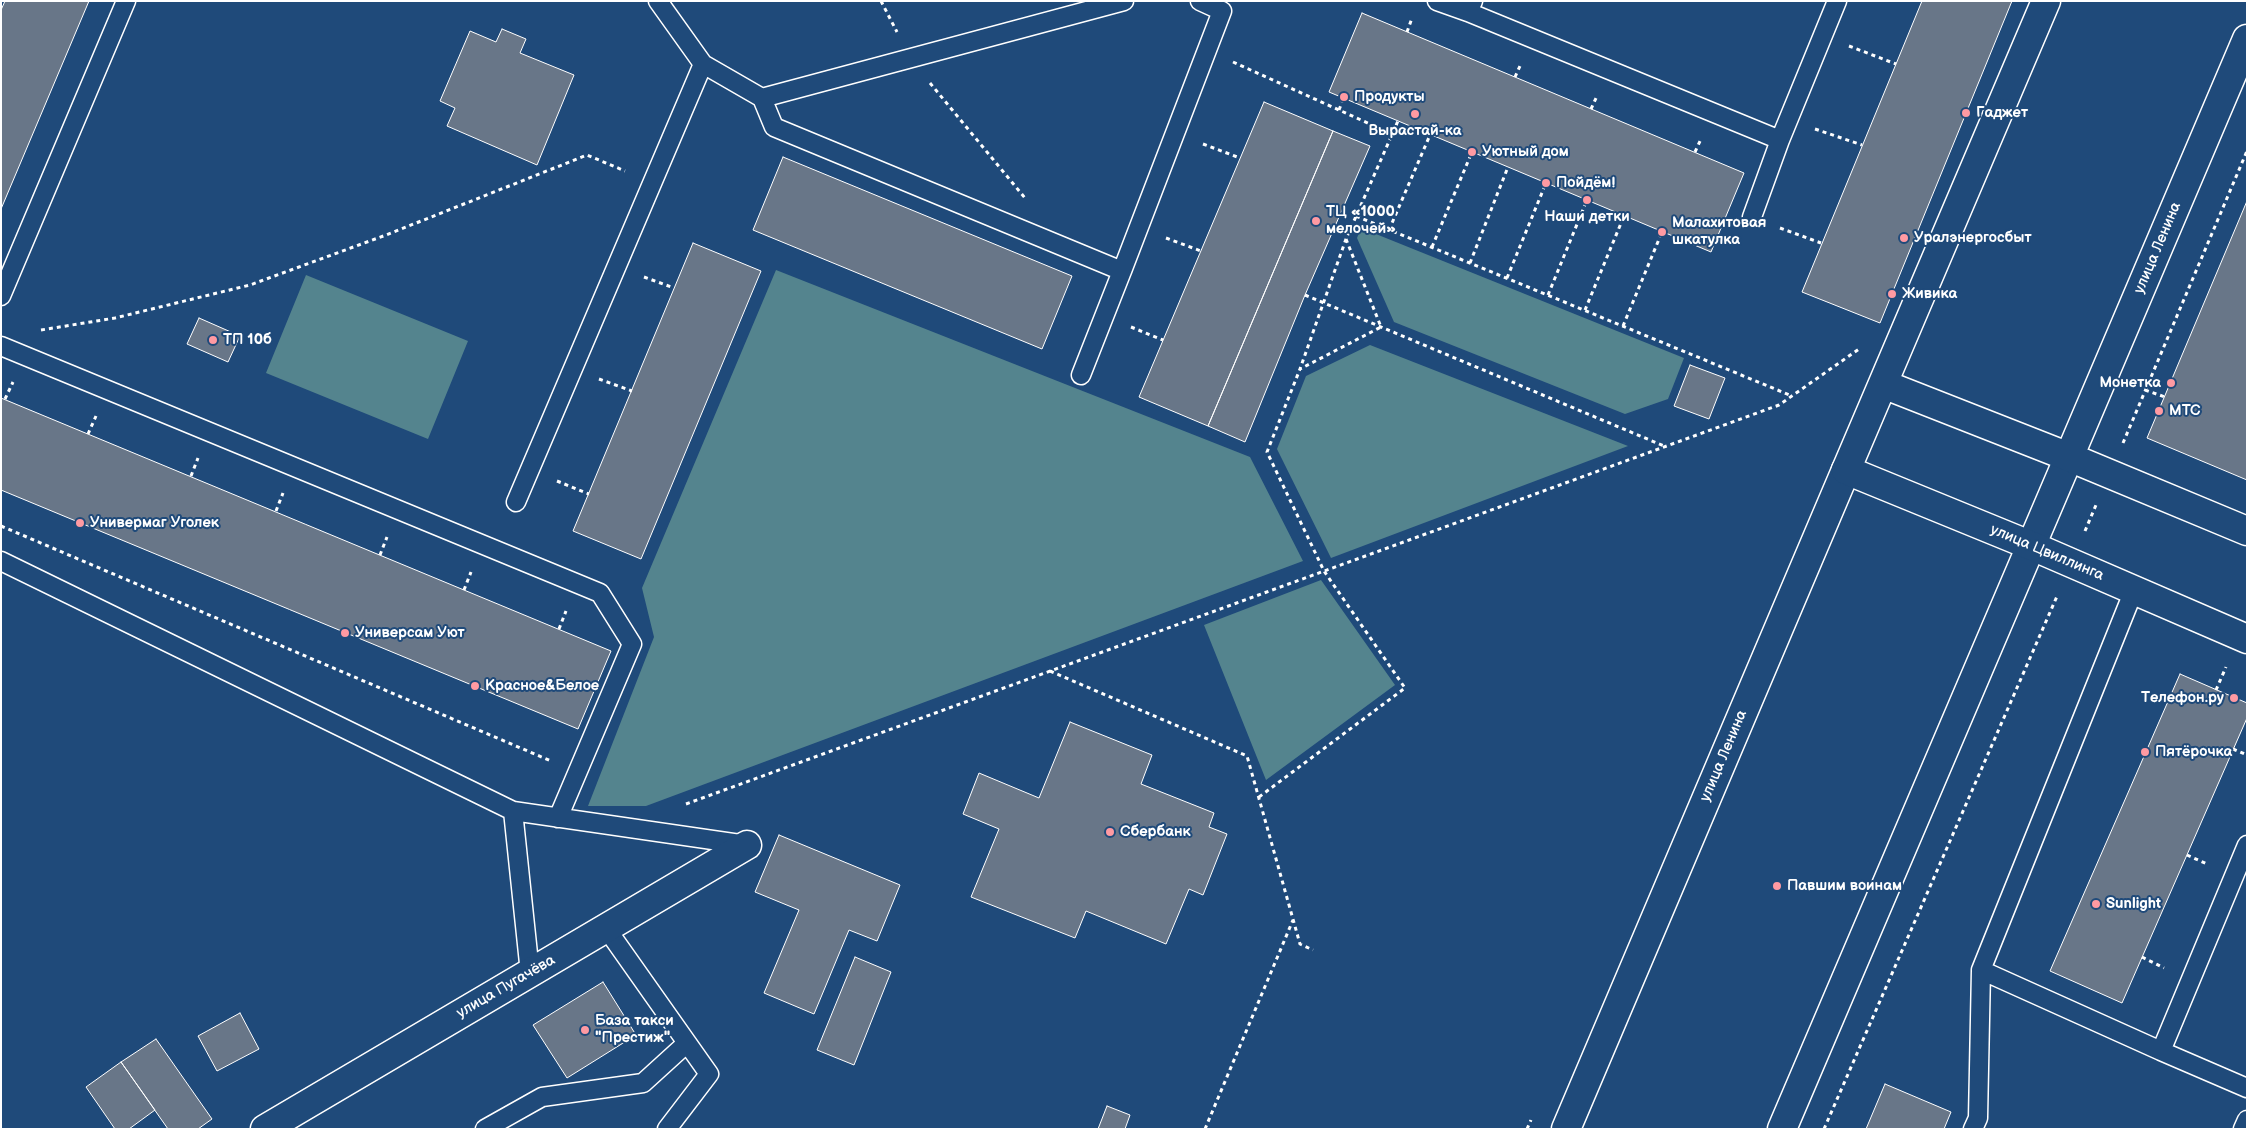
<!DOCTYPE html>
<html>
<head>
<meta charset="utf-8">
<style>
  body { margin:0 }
  #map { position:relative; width:2248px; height:1130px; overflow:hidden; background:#1f4a7a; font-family:"Balsamiq Sans",sans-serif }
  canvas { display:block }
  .frame { position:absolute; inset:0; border:2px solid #fff; pointer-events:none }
</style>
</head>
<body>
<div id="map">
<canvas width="2248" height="1130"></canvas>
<div class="frame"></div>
</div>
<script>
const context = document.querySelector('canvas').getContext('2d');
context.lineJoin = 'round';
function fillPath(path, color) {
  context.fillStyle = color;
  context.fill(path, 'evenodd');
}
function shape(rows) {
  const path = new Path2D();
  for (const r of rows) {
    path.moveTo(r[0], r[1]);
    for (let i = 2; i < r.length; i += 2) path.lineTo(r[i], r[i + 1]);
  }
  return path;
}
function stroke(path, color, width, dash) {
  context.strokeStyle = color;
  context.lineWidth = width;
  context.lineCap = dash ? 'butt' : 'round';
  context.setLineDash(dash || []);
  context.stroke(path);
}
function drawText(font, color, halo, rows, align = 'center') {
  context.font = font + ' "Balsamiq Sans",sans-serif';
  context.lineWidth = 4;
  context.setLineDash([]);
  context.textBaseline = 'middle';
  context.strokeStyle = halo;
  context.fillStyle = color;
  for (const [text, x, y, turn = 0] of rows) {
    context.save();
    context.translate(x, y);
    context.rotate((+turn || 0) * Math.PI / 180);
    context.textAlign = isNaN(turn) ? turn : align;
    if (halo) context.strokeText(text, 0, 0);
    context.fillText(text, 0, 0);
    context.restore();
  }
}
fillPath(shape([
  [1361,228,1684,358,1668,399,1625,414,1394,322,1357,238],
  [776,270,1250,457,1303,561,646,806,588,806,654,637,642,588],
  [306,275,468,341,428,439,266,373],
  [1370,345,1628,446,1331,558,1277,449,1306,376],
  [1321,580,1395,685,1266,780,1204,625]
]), '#54848e');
const building = shape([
  [5,1,89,1,1,209,1,10,5,1],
  [1922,1,2012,1,1880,323,1802,292,1922,1],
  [1362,13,1744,173,1711,252,1329,92,1362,13],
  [502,29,526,39,520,53,574,75,537,165,447,126,455,108,440,101,470,31,496,42,502,29],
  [1264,102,1333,131,1208,426,1139,397,1264,102],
  [1333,131,1370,146,1305,295,1245,442,1208,426,1333,131],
  [783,157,1072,276,1042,349,753,230,783,157],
  [2247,201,2247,480,2147,438,2247,201],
  [693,243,761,271,641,559,573,531,693,243],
  [199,318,240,336,228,362,187,344,199,318],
  [1690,365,1725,378,1709,419,1674,406,1690,365],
  [1,398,611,651,578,729,1,490,1,398],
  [2180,674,2247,703,2247,718,2122,1003,2050,971,2180,674],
  [1070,722,1152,755,1141,784,1214,813,1209,827,1227,834,1203,895,1189,889,1166,944,1086,911,1075,938,971,897,999,829,963,814,979,773,1039,798,1070,722],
  [779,835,900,885,877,941,849,930,814,1014,764,993,799,910,755,892,779,835],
  [855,957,891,972,854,1065,817,1050,855,957],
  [603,982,636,1035,567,1078,533,1025,603,982],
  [240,1013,259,1049,217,1071,198,1036,240,1013],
  [156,1039,212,1119,198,1129,168,1129,121,1062,156,1039],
  [121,1062,155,1110,129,1129,115,1129,86,1087,121,1062],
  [1885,1084,1951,1112,1944,1129,1866,1129,1885,1084],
  [1107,1106,1130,1115,1125,1129,1098,1129,1107,1106]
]);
fillPath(building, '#687688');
stroke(building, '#fff', 1);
const lane = shape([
  [658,1,703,64,762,98,774,127,1122,271,1222,11,1200,1],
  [1437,1,1468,12],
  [1473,1,1468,12,1780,140,1837,1],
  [762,98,1124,1],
  [1752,217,1780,140],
  [1,296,126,1],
  [1,346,600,593,632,644,558,818],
  [1081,375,1122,271],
  [516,502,703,64],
  [1,561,513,811,747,845],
  [513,811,530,973],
  [606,928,709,1074,667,1129],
  [1981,970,2161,1051,2247,845],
  [2161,1051,2247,1088],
  [485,1129,542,1097,643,1083,687,1043],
  [1973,1129,1978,1118,1981,970,2134,590],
  [2243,1129,2247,1120]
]);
const street = shape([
  [265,1129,747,845],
  [1566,1129,1846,470],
  [1782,1129,2069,457]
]);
const secondary = shape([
  [2046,1,1846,470,2032,546,2247,639],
  [1883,384,2069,457,2247,531],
  [2069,457,2247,39]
]);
stroke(lane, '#fff', 21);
stroke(street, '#fff', 31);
stroke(secondary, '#fff', 31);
stroke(shape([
  [881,1,897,32],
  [1407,32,1412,18],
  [1849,46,1896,64],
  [1233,62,1392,134],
  [1515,77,1520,66],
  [930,83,1025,198],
  [1591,109,1597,96],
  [1339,110,1344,97],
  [1815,129,1862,145],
  [1203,144,1240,158],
  [1695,152,1701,139],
  [1356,216,1792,396],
  [1780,228,1821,243],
  [1389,230,1430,135],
  [1166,238,1201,251],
  [1346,239,1381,327,1300,369,1346,239,1398,121],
  [1432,247,1472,152],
  [1470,263,1508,167],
  [644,277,674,288],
  [1507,278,1546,183],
  [1305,295,1664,446],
  [1548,295,1587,200],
  [1585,310,1624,216],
  [1623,326,1662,232],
  [1131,327,1163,340],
  [41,330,115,318,250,285,386,235,587,155,625,171],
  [599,379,632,391],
  [2145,390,2165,397],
  [5,399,13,382],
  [88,434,96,416],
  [2123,443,2247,151],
  [191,476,198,458],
  [557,481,589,494],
  [276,511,283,493],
  [1,526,551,761],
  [2085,531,2096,505],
  [380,555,387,537],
  [464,590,471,572],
  [559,629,566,611],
  [1050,671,1247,756,1300,944,1313,950],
  [2216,690,2226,667],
  [2233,749,2247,755],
  [1259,797,1405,688,1324,571,1267,452,1300,369],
  [686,804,1779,405,1859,349],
  [2187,855,2207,864],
  [2142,957,2164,968],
  [1205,1129,1293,920],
  [1527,1129,1531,1120],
  [1824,1129,2058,594]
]), '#fff', 3, [4, 4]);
stroke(lane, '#1f4a7a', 18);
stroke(street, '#1f4a7a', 28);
stroke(secondary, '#1f4a7a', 28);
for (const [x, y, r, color] of [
  [1344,97,5,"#ff9aa2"],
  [1966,113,5,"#ff9aa2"],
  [1415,114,5,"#ff9aa2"],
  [1472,152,5,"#ff9aa2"],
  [1546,183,5,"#ff9aa2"],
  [1587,200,5,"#ff9aa2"],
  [1316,221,5,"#ff9aa2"],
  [1662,232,5,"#ff9aa2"],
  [1904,238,5,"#ff9aa2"],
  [1892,294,5,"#ff9aa2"],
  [213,340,5,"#ff9aa2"],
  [2171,383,5,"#ff9aa2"],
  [2159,411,5,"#ff9aa2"],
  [80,523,5,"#ff9aa2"],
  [345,633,5,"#ff9aa2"],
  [475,686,5,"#ff9aa2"],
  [2234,698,5,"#ff9aa2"],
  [2145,752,5,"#ff9aa2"],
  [1110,832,5,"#ff9aa2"],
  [1777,886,5,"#ff9aa2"],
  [2096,904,5,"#ff9aa2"],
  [585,1030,5,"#ff9aa2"]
]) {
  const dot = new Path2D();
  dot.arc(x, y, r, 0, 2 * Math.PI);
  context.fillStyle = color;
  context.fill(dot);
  stroke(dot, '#1f4a7a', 2);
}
drawText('bold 15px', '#fff', '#1f4a7a', [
  ["Продукты",1354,97],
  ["Гаджет",1976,113],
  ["Вырастай-ка",1415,131,"center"],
  ["Уютный дом",1482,152],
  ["Пойдём!",1556,183],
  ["ТЦ «1000",1326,212],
  ["мелочей»",1326,229],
  ["Наши детки",1587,217,"center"],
  ["Малахитовая",1672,223],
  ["шкатулка",1672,240],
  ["Уралэнергосбыт",1914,238],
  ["Живика",1902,294],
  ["ТП 10б",223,340],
  ["Монетка",2161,383,"right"],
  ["МТС",2169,411],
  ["Универмаг Уголек",90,523],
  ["Универсам Уют",355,633],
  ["Красное&Белое",485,686],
  ["Телефон.ру",2224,698,"right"],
  ["Пятёрочка",2155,752],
  ["Сбербанк",1120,832],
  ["Павшим воинам",1787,886],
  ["Sunlight",2106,904],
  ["База такси",595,1021],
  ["\"Престиж\"",595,1038]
], 'left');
drawText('15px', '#fff', '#1f4a7a', [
  ["улица Ленина",2158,248,-67],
  ["улица Цвиллинга",2047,553,23],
  ["улица Ленина",1724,756,-67],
  ["улица Пугачёва",506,987,-30]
]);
</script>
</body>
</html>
